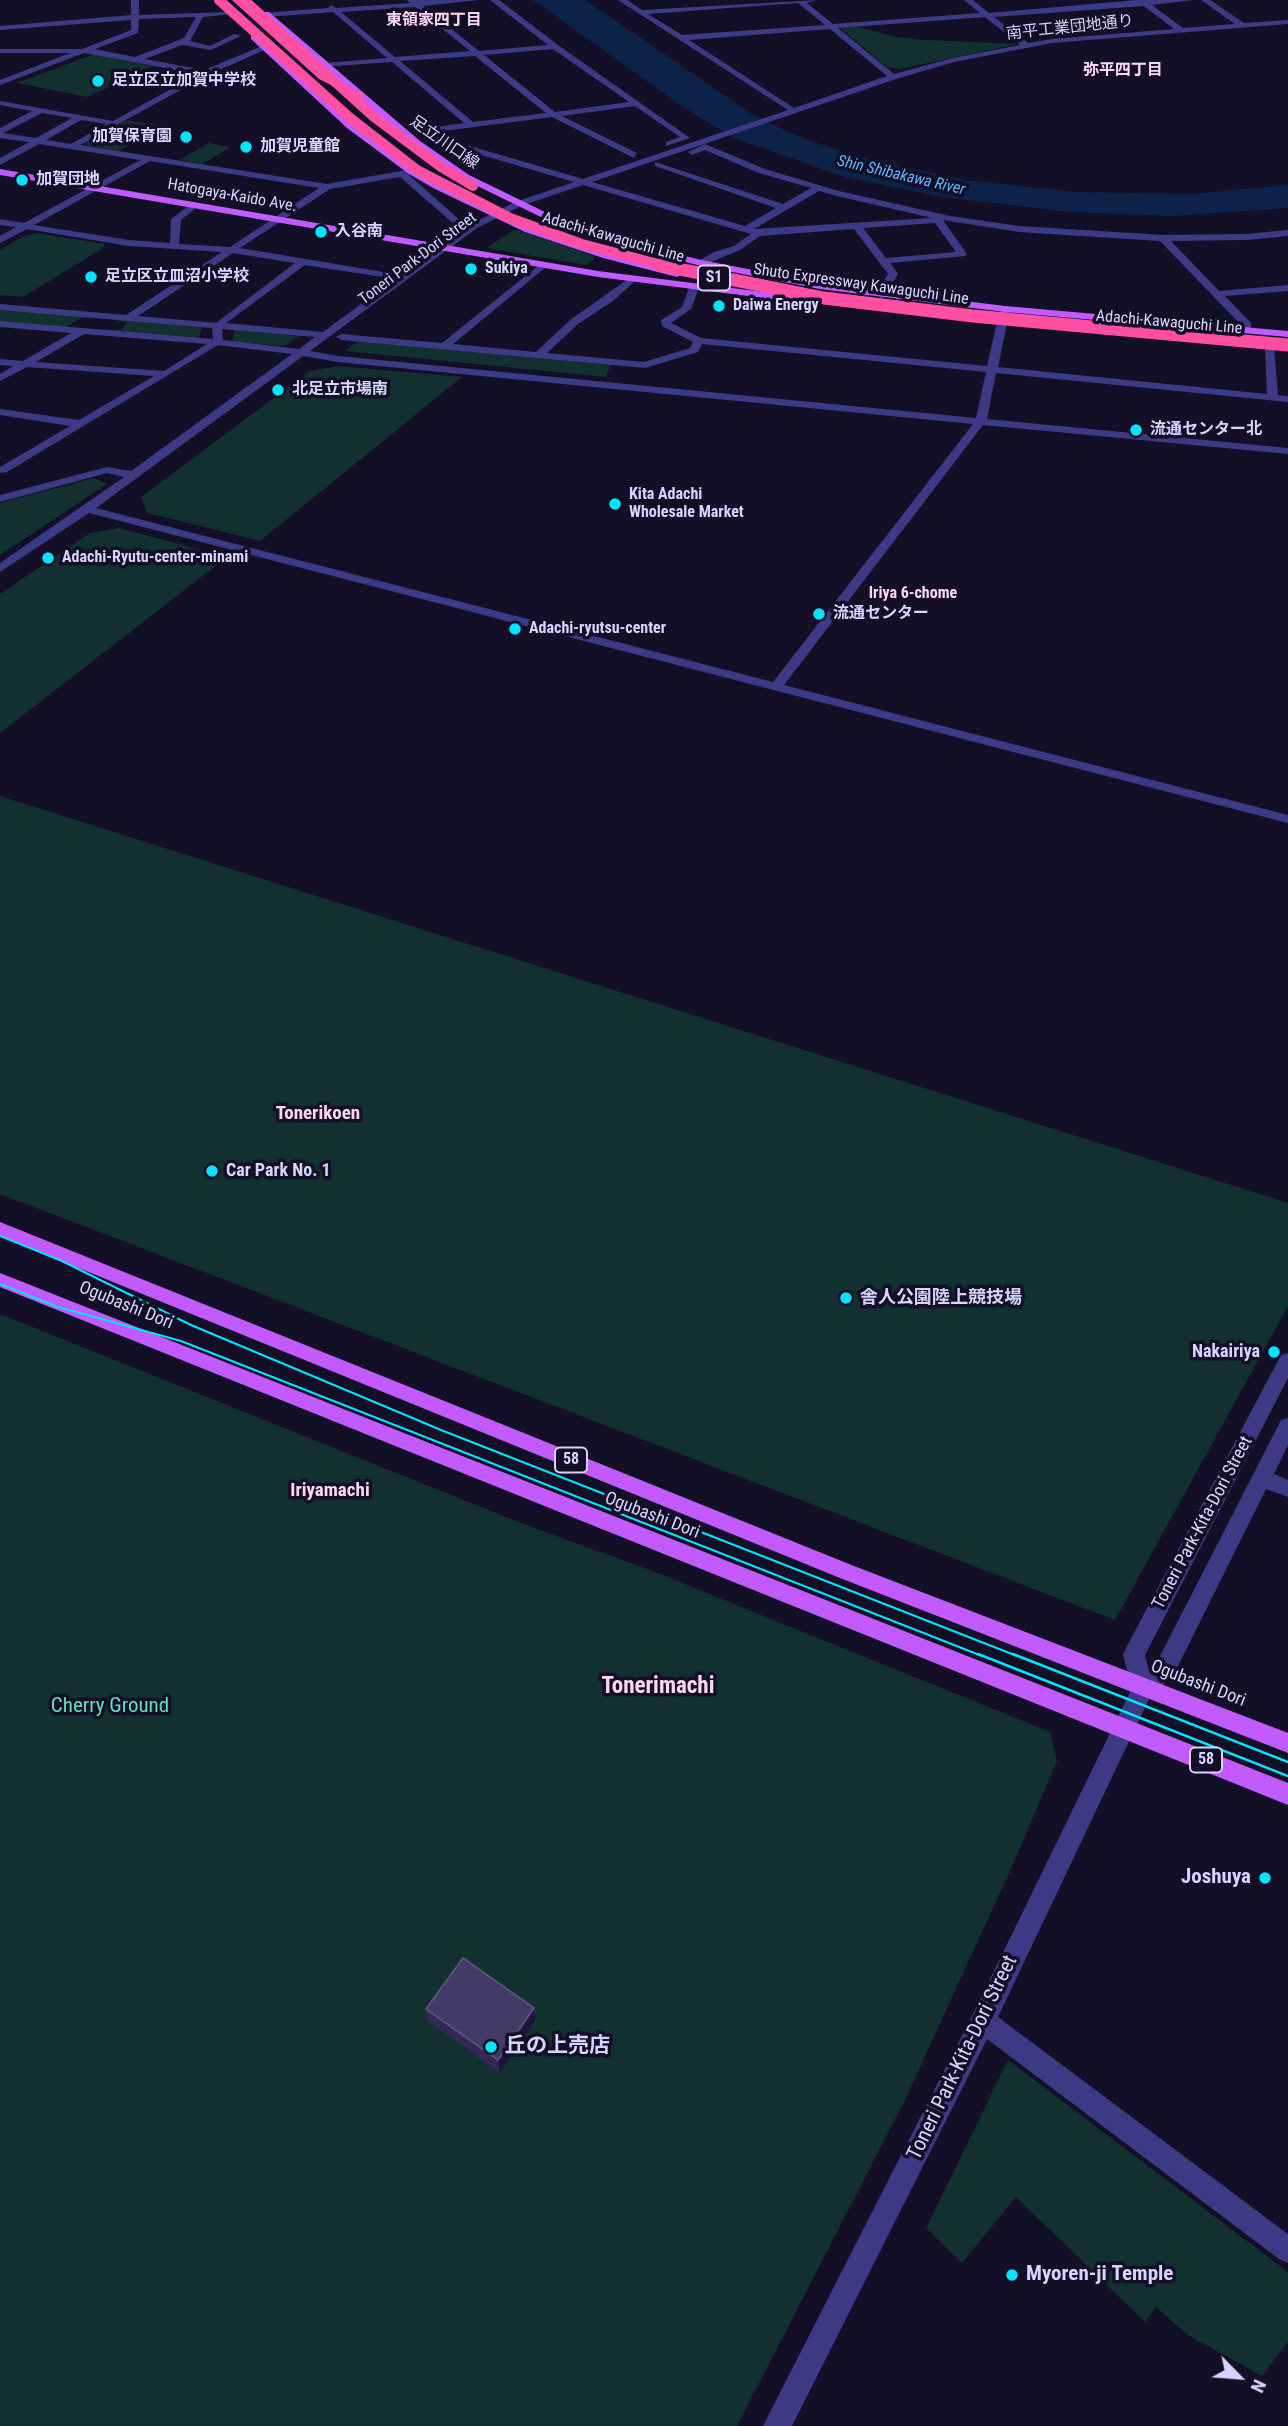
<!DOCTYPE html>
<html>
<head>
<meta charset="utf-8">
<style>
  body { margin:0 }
  #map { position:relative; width:1288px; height:2426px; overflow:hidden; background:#130f26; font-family:"Roboto Condensed",sans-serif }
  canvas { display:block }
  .north { position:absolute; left:1204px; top:2342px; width:70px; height:70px; -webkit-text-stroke:5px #130f26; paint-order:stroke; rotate:115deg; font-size:19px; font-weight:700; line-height:28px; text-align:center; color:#d9d4ff }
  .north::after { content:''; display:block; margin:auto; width:24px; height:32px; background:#d9d4ff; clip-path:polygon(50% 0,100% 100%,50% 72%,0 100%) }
</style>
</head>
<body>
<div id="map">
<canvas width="1288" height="2426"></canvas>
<div class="north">N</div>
</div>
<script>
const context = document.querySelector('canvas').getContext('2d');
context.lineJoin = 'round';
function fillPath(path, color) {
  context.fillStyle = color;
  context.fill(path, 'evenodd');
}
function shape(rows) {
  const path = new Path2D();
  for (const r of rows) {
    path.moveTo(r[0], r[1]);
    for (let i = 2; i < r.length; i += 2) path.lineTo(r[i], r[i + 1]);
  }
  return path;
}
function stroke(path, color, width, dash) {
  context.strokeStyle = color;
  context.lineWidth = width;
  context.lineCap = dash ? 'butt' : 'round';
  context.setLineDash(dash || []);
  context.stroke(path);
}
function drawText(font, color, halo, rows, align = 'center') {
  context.font = font + ' "Roboto Condensed","Noto Sans JP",sans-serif';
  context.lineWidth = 7;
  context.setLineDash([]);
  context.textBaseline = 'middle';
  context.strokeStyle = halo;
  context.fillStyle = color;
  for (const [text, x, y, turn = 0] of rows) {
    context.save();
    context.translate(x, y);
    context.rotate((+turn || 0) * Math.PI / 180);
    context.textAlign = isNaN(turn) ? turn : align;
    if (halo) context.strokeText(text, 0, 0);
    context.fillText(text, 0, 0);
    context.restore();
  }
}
fillPath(shape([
  [856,26,891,36,925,40,1018,44,900,69,887,67,840,28],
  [94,54,152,66,88,97,17,83],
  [125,120,160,125,169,123,119,151,85,145,84,143],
  [209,143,231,147,202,164,179,160],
  [517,230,566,246,596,257,586,265,487,248,512,231],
  [37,233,105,244,103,248,23,297,0,295,0,250,24,236],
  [0,310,85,316,66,327,0,322],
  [110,318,202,326,199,339,95,329,121,330,127,322,108,319],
  [235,329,300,335,285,346,232,342],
  [358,341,610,365,610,366,606,377,345,351],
  [338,366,462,377,260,541,147,513,141,497,310,371],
  [94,478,107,484,0,555,0,503],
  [119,528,227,557,0,733,0,594,90,533],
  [0,796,1288,1203,1288,1306,1115,1620,0,1194],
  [0,1314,521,1523,655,1572,1050,1732,1057,1761,1014,1862,905,2100,737,2426,0,2426],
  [1008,2060,1288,2272,1288,2342,1262,2376,1188,2335,1156,2307,1145,2322,1016,2197,962,2263,926,2228]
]), '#12302f');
fillPath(shape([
  [533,0,585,0,758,118,808,140,862,158,965,180,1078,192,1191,194,1288,185,1288,208,1173,216,1070,212,941,197,845,177,736,139,686,109]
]), '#0c2248');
fillPath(shape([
  [131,0,139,0,139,15,228,12,232,14,203,17,190,41,210,46,234,34,241,36,211,50,182,45,145,59,204,70,262,46,269,48,208,75,80,145,327,184,412,169,416,172,409,175,461,221,473,223,515,202,574,182,423,138,429,128,464,123,392,62,321,67,324,63,387,58,333,12,267,17,264,13,328,8,331,5,336,8,410,3,407,0,480,0,423,6,479,51,548,45,490,0,499,0,558,45,690,138,666,146,666,142,680,137,635,106,562,116,637,153,634,158,552,117,435,132,432,135,583,179,788,110,618,0,627,0,642,10,817,0,807,3,833,24,980,13,964,0,973,0,989,13,1137,0,1193,0,1152,5,1183,28,1235,24,1201,0,1210,0,1244,23,1288,20,1288,24,1052,43,954,62,896,79,592,182,745,226,776,208,655,166,655,162,783,204,811,188,759,173,705,150,692,155,688,152,705,144,765,169,839,191,950,216,1019,226,1163,235,1246,234,1288,230,1288,236,1246,240,1171,241,1219,291,1288,285,1288,291,1225,296,1251,323,1251,332,1243,332,1242,326,1160,241,1019,232,943,220,967,254,965,256,890,263,898,274,884,297,881,298,876,295,888,274,854,229,760,236,740,250,701,266,698,265,698,261,714,252,734,246,751,234,583,185,521,206,477,228,310,351,338,356,976,418,986,372,702,344,698,352,645,368,341,340,336,337,341,334,442,343,543,262,548,265,546,267,453,344,536,352,570,320,631,277,634,278,634,282,613,301,578,324,547,353,644,362,690,348,693,342,662,326,661,320,682,307,689,288,694,285,699,288,691,309,671,323,701,338,987,366,1000,309,1005,306,1010,309,998,367,1267,394,1265,348,1274,346,1278,395,1288,396,1288,402,996,373,987,419,1288,448,1288,454,983,425,784,685,1288,815,1288,823,89,513,0,572,0,563,124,477,107,473,0,502,0,495,107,467,131,471,292,354,218,345,7,472,0,473,0,467,70,426,0,415,0,409,79,420,154,376,27,367,0,381,0,374,13,366,0,365,0,359,23,361,71,333,0,327,0,321,213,339,212,328,0,310,0,304,126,315,222,252,129,246,27,229,0,243,0,236,16,227,0,225,0,219,24,223,140,160,39,144,0,165,0,158,29,142,0,138,0,128,32,111,0,105,0,101,113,121,198,74,84,53,0,85,0,80,70,53,0,53,0,49,82,49,131,30,131,20,0,30,0,26,131,15,131,0],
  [798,3,825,25,682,35,648,14,798,3],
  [1144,6,1174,29,1052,39,1028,43,994,17,1144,6],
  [415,7,470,51,395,57,341,12,415,7],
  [196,17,184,38,135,57,95,49,138,33,139,19,196,17],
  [985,17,1020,45,953,58,894,74,838,28,985,17],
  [830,29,887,76,794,108,689,40,830,29],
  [553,49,629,102,555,112,484,55,553,49],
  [475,56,546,113,473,122,400,61,475,56],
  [42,113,72,118,36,138,3,133,42,113],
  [81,120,106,124,71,144,46,140,81,120],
  [150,161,319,188,230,247,179,244,181,220,197,207,199,205,194,202,171,219,170,243,129,240,34,225,150,161],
  [400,177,455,225,466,227,401,275,240,248,330,189,400,177],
  [819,191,837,196,932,218,754,229,819,191],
  [935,223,956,252,886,258,863,228,935,223],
  [233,253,295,263,216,323,138,316,233,253],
  [305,265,395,279,323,332,226,323,305,265],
  [222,329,315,337,299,349,223,340,222,329],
  [84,334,207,344,164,371,36,362,84,334],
  [303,356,338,362,973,424,773,682,96,508,303,356],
  [1288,1353,1288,1378,1145,1655,1149,1670,1157,1662,1281,1420,1288,1418,1288,1445,1274,1474,1288,1480,1288,1497,1266,1489,1173,1676,1151,1695,998,2017,1288,2234,1288,2263,1279,2259,987,2039,792,2426,763,2426,974,2012,1132,1688,1123,1655,1126,1648,1281,1355,1288,1353]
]), '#3d3a85');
fillPath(shape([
  [263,12,269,12,420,141,469,175,551,215,626,241,701,260,820,283,1005,306,1288,331,1288,337,1005,312,820,289,701,266,620,245,545,219,463,179,414,145,263,16,263,12],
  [251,35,257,35,353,124,415,170,441,185,531,228,682,274,677,277,603,258,525,232,435,189,409,174,347,128,251,39,251,35],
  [0,169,598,271,819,299,824,302,819,305,598,277,0,175,0,169],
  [0,1222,854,1566,1288,1733,1288,1753,840,1578,0,1236,0,1222],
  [0,1273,1288,1783,1288,1805,0,1287,0,1273]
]), '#c25bff');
fillPath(shape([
  [232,0,241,0,325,75,363,94,363,98,357,98,319,79,232,0]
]), '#ff4fa3');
stroke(shape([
  [0,1236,62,1261,191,1325,441,1430,1017,1656],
  [0,1284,58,1307,181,1341,982,1656]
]), '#00e5ff', 2);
stroke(shape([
  [978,1654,1288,1776],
  [1013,1654,1288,1762]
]), '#00e5ff', 2.5);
stroke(shape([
  [219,0,349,117,417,170,510,218,582,244,666,266],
  [244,0,374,117,441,167,473,186]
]), '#ff4fa3', 10);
stroke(shape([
  [659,265,824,298,973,316,1288,345]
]), '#ff4fa3', 13);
fillPath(shape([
  [426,2009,535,2021,500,2073,429,2022]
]), '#312854');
fillPath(shape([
  [534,2008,535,2021,500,2073,498,2060]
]), '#1d163a');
const building = shape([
  [463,1958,534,2008,498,2060,426,2009,463,1958]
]);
fillPath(building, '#433a66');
stroke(building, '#5a527e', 2);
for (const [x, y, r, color] of [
  [98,81,7,"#00e5ff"],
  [186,137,7,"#00e5ff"],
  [246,147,7,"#00e5ff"],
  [22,180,7,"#00e5ff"],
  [321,232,7,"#00e5ff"],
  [471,269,7,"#00e5ff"],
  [91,277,7,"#00e5ff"],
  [719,306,7,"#00e5ff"],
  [278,390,7,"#00e5ff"],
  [1136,430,7,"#00e5ff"],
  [615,504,7,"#00e5ff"],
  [48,558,7,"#00e5ff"],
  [819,614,7,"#00e5ff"],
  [515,629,7,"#00e5ff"],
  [212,1171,7,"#00e5ff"],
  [846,1298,7,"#00e5ff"],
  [1274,1352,7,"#00e5ff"],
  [1265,1878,7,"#00e5ff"],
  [491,2047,7,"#00e5ff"],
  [1012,2275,7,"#00e5ff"]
]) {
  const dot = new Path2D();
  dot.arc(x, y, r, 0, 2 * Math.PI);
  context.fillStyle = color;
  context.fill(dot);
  stroke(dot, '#130f26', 2.5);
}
drawText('bold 16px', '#ffd6f0', '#130f26', [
  ["東領家四丁目",434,21],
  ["弥平四丁目",1123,71],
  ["Iriya 6-chome",913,594]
]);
drawText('16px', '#d9d4ff', '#130f26', [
  ["南平工業団地通り",1070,28,-6],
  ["足立川口線",444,143,35],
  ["Hatogaya-Kaido Ave.",232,196,10],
  ["Adachi-Kawaguchi Line",613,238,16],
  ["Toneri Park-Dori Street",418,259,-37],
  ["Shuto Expressway Kawaguchi Line",861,285,8],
  ["Adachi-Kawaguchi Line",1169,323,5]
]);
drawText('bold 16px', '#d9d4ff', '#130f26', [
  ["足立区立加賀中学校",112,81],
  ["加賀保育園",172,137,"right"],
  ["加賀児童館",260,147],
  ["加賀団地",36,180],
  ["入谷南",335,232],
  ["Sukiya",485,269],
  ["足立区立皿沼小学校",105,277],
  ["Daiwa Energy",733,306],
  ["北足立市場南",292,390],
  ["流通センター北",1150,430],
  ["Kita Adachi",629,495],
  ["Wholesale Market",629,513],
  ["Adachi-Ryutu-center-minami",62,558],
  ["流通センター",833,614],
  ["Adachi-ryutsu-center",529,629]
], 'left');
drawText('italic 16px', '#62b6ff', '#130f26', [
  ["Shin Shibakawa River",901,176,13]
]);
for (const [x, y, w] of [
  [714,278,32],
  [571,1460,32],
  [1206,1760,32]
]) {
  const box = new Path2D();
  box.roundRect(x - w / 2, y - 12.5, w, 25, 5);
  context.fillStyle = '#130f26';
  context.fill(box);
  stroke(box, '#d9d4ff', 2);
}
drawText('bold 16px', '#d9d4ff', null, [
  ["S1",714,278],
  ["58",571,1460],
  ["58",1206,1760]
]);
drawText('bold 18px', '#d9d4ff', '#130f26', [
  ["Car Park No. 1",226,1171],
  ["舎人公園陸上競技場",860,1298],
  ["Nakairiya",1260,1352,"right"]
], 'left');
drawText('18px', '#d9d4ff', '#130f26', [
  ["Ogubashi Dori",126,1306,22],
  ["Ogubashi Dori",652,1516,21],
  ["Toneri Park-Kita-Dori Street",1203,1523,-62],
  ["Ogubashi Dori",1198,1684,21]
]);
drawText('bold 19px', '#ffd6f0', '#130f26', [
  ["Tonerikoen",318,1114],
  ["Iriyamachi",330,1491]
]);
drawText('21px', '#5fe0c0', '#130f26', [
  ["Cherry Ground",110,1707]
]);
drawText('bold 21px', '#d9d4ff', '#130f26', [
  ["Joshuya",1251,1878,"right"],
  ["丘の上売店",505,2047],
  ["Myoren-ji Temple",1026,2275]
], 'left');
drawText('21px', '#d9d4ff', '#130f26', [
  ["Toneri Park-Kita-Dori Street",963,2058,-64]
]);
drawText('bold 23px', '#ffd6f0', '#130f26', [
  ["Tonerimachi",658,1687]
]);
</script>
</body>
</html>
